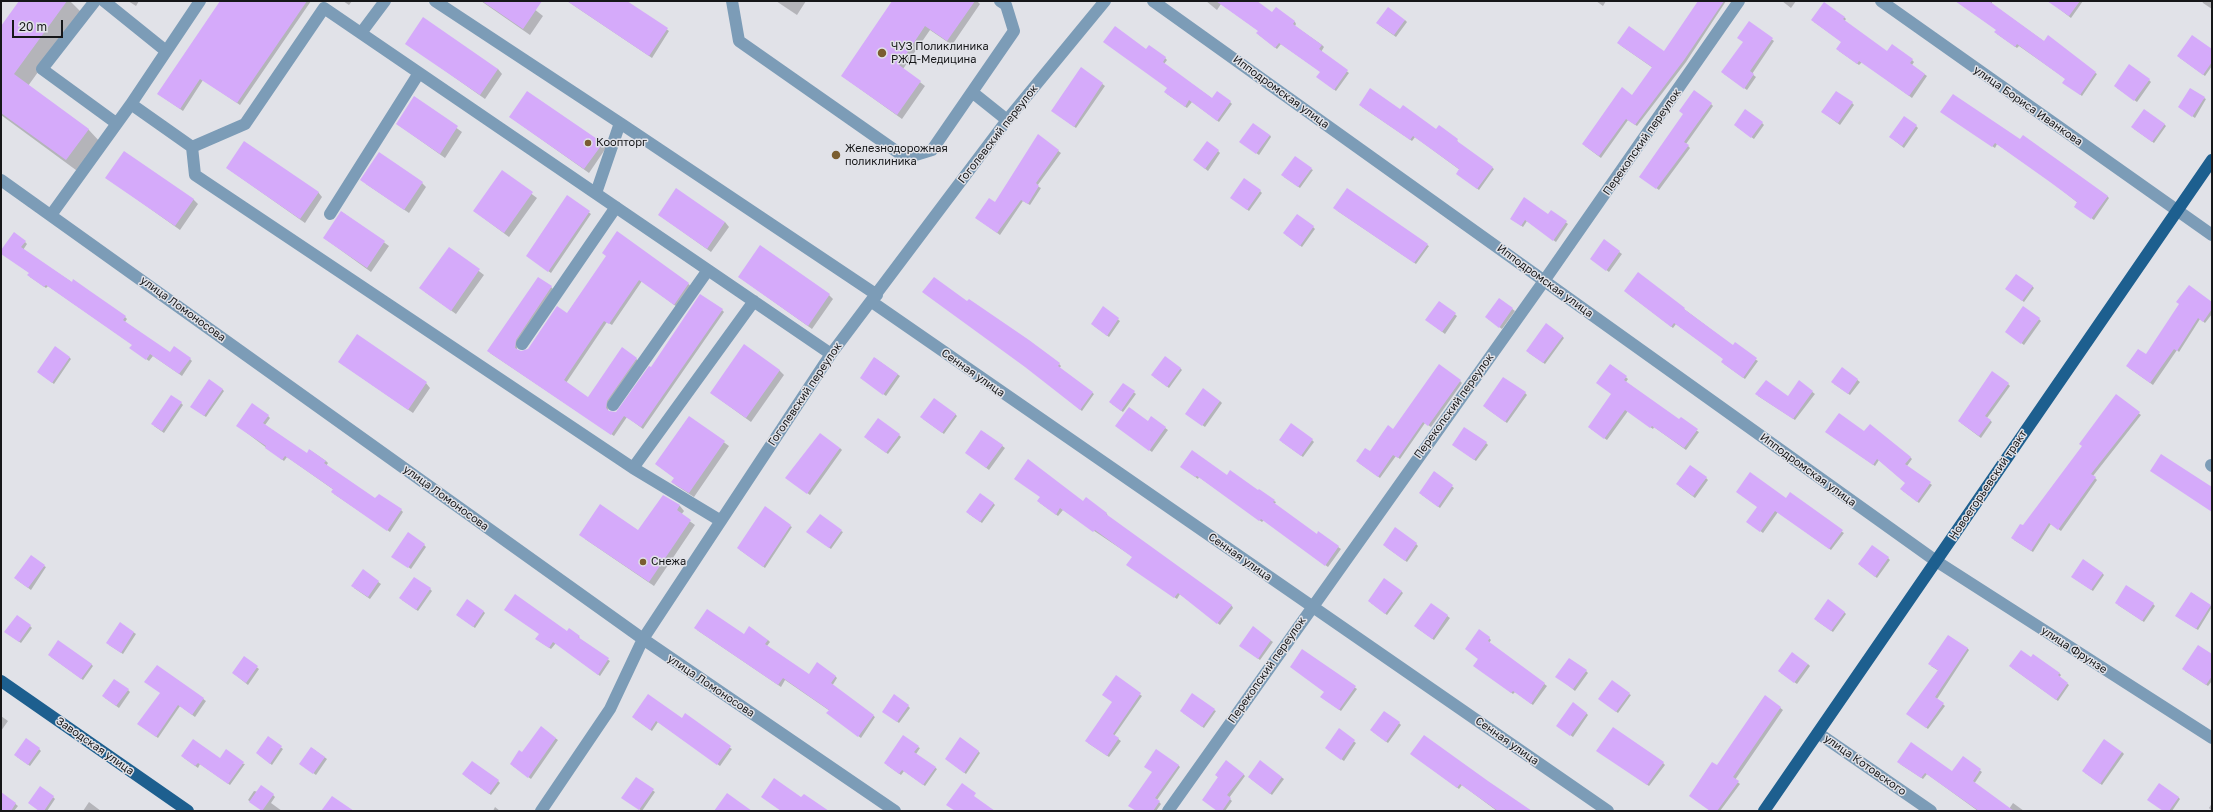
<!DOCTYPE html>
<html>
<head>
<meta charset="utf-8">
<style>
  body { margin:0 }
  #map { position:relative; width:2213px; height:812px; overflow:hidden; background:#e1e2e8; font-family:"Golos Text",sans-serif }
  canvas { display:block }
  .frame { position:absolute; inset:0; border:2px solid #161719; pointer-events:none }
  .scale { position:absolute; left:12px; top:20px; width:51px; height:18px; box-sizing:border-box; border:2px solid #161719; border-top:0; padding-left:5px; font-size:12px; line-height:14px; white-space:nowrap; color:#161719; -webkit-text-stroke:3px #e1e2e8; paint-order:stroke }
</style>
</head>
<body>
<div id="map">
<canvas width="2213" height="812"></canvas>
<div class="frame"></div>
<div class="scale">20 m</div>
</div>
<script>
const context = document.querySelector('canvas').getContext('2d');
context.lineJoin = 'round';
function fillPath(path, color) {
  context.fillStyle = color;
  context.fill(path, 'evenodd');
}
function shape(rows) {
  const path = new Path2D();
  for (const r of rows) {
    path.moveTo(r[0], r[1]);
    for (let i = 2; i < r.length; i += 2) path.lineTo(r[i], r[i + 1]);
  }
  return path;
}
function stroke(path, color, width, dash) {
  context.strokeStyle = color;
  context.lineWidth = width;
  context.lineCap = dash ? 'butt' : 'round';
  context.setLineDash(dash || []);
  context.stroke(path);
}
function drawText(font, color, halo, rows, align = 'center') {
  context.font = font + ' "Golos Text",sans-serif';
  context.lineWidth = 3;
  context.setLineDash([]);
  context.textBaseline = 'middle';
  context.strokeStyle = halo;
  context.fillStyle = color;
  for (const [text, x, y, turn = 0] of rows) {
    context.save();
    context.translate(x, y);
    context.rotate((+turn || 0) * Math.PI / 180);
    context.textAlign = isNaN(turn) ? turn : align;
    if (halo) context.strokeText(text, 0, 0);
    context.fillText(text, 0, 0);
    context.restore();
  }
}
fillPath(shape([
  [20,1,70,1,81,12,28,86,88,129,101,143,80,173,1,115,1,28],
  [128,1,139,1,136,6],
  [221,1,311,1,240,105,203,80,183,111,161,96],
  [343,1,352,1,349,5],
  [481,1,524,1,543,16,530,35],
  [567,1,626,1,669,31,652,58],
  [776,1,806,1,797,15],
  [893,1,977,1,980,4,952,45,930,30,903,69,925,86,902,119,842,76],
  [1206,1,1255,1,1272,13,1276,8,1295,22,1296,24,1295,26,1322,45,1324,47,1321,52,1349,73,1336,91,1320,79,1321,72,1281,44,1277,49,1259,35,1259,31,1221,4,1217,10],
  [1596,1,1606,1,1603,6],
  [1699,1,1726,1,1686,62,1637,126,1628,120,1601,158,1585,146,1632,96,1653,68,1620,45,1664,53],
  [1782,1,1796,1,1791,8],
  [1956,1,1992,1,1992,4,2045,42,2097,74,2082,96,2066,84,2066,79,2019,46,2017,48,1997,34,1997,30],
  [2060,1,2083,1,2071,18,2058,8],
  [2202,1,2212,1,2212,9,2203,3],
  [1844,17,1846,19,1844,22,1887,52,1912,60,1914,62,1912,65,1927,76,1912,98,1862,62,1859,65,1839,51,1842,42,1814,22],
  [1405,20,1407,22,1396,37,1379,25],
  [1749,23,1774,41,1752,74,1756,77,1747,90,1724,74,1744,42],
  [406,43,498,69,502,74,485,99],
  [1147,50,1165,58,1167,60,1164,64,1213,99,1230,102,1232,104,1219,122,1192,102,1187,108,1167,94,1168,88],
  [2212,50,2212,66,2205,76,2180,58],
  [1082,69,1105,86,1076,128,1055,113],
  [2149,80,2151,82,2137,102,2117,88],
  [415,98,462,132,445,158,397,124],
  [2204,98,2206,99,2195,118,2179,107],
  [1852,103,1854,105,1840,125,1825,114],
  [1711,104,1713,106,1686,144,1690,148,1659,190,1642,178],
  [1362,107,1400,111,1457,140,1458,143,1494,169,1479,190,1459,175,1460,170,1415,137,1412,141],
  [1944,114,2107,196,2109,198,2094,220,2077,208,2078,203,2053,183,1997,144,1995,148],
  [510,117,602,143,606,148,589,173],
  [1762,123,1764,125,1754,139,1737,127],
  [2164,124,2166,126,2154,143,2134,129],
  [1916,126,1918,128,1904,148,1890,137],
  [1270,135,1271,137,1259,155,1243,144],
  [1038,136,1061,153,1037,186,1041,188,1030,205,1023,201,1000,235,979,220,995,203],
  [1218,151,1220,153,1208,171,1194,160],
  [227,168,318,192,322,197,305,223],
  [1311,169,1313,170,1300,188,1284,177],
  [502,172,537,198,509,237,474,211],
  [107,178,193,199,198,204,180,230],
  [422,183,426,187,409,213,366,184],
  [1260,191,1262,193,1249,211,1233,199],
  [568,197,591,214,551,273,527,256],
  [1336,210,1427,245,1429,246,1416,264],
  [1551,211,1568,224,1556,242,1527,221,1523,227,1513,220,1548,215],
  [342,212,389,246,371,272,324,238],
  [659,215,725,222,729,227,711,252],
  [1313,227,1315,229,1302,247,1286,235],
  [617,233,691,286,677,307,642,281,612,325,607,322,566,383,588,398,636,359,639,361,609,404,608,412,616,413,651,369,722,310,724,312,643,429,627,417,614,436,490,353,551,287,553,289,518,342,517,350,521,353,529,349,567,314,607,256],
  [1604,241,1622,254,1609,272,1593,260],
  [25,242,27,244,23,250,125,317,127,319,125,322,170,353,190,359,192,361,182,376,153,356,149,361,133,350,133,345,48,286,46,288,30,277,30,273,1,253],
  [449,248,484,275,456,314,425,292],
  [739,277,829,295,833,299,812,329],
  [2032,286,2034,288,2024,302,2008,290],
  [1627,293,1684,309,1733,346,1758,361,1745,379,1724,364,1724,359,1676,324,1673,328],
  [1499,299,1515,311,1502,329,1488,319],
  [1440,302,1457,316,1445,334,1429,322],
  [2212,304,2212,314,2205,323,2200,319,2179,352,2177,350,2153,385,2129,368],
  [1103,308,1120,321,1109,337,1094,326],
  [2039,319,2041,321,2024,345,2008,333],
  [1562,336,1564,338,1545,364,1529,353],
  [69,357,71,359,54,384,38,372],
  [875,358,900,376,886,396,863,379],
  [339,362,426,383,430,388,413,413],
  [1059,364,1061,366,1059,369,1094,394,1082,411,1028,368],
  [1611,365,1628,379,1626,382,1679,421,1699,432,1686,450,1654,427,1653,429,1628,411,1607,440,1591,429,1612,394],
  [1180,368,1182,370,1169,388,1154,377],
  [1842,368,1860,382,1850,395,1834,384],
  [779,370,784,375,751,422,711,393],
  [1460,381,1462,383,1431,427,1425,423,1400,459,1396,456,1380,478,1359,463,1394,430],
  [1799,382,1815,394,1795,420,1758,396,1788,397],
  [1123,384,1136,394,1123,412,1112,404],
  [2008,384,2010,386,1987,418,1992,422,1981,438,1961,423],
  [222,389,224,391,206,417,193,408],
  [1525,393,1527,395,1507,423,1486,408],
  [2116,396,2141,415,2093,476,2097,480,2061,531,2051,524,2033,552,2014,540,2083,446],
  [1220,401,1222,403,1205,427,1188,415],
  [181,403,183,405,164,433,154,426],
  [955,414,957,416,944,434,923,419],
  [268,416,270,418,265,425,307,454,310,450,326,461,328,463,326,466,376,500,401,510,403,512,390,532,334,494,334,490,287,457,284,461,239,427],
  [689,417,729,446,694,497,677,486,672,482,675,478,656,464],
  [1151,418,1168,430,1152,452,1116,426,1148,422],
  [982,431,1005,448,989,470,968,454],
  [1826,432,1864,433,1910,457,1912,459,1907,466,1932,485,1919,503,1903,491,1906,483,1879,460,1875,466],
  [899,435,901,437,888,454,867,439],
  [1312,440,1314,442,1303,457,1282,442],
  [1486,443,1488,445,1476,461,1455,446],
  [840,448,842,450,810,495,789,480],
  [1183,468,1227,477,1258,492,1274,501,1276,502,1274,505,1317,535,1318,533,1341,549,1328,567,1264,520,1262,522,1199,477,1198,479],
  [1434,473,1454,488,1440,508,1422,495],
  [1706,478,1708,480,1695,498,1679,486],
  [663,496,680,506,684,511,681,515,695,525,654,586,585,539,639,532],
  [1086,498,1107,514,1108,517,1232,606,1233,608,1220,625,1180,594,1177,599,1130,567,1133,557,1063,510,1058,516,1040,503,1083,502],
  [1786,499,1844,533,1831,550,1778,512,1763,533,1750,523],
  [993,503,995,505,982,523,969,514],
  [790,526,792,527,765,568,740,550],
  [841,531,843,532,831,549,810,534],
  [1416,544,1418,546,1407,562,1386,547],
  [424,545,426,547,411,569,395,558],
  [1888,558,1890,560,1877,578,1861,566],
  [44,566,46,567,31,590,17,580],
  [363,571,381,584,370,599,354,588],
  [2102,573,2104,575,2093,591,2075,579],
  [430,589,432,591,418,611,402,600],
  [1401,591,1403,593,1387,615,1371,603],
  [2192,593,2212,607,2198,630,2179,618],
  [1431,604,1450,618,1434,640,1417,628],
  [2153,604,2155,606,2144,622,2118,605],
  [483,611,485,613,475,628,457,615],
  [1844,612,1846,614,1833,632,1817,621],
  [120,623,136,634,123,654,109,645],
  [30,626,32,628,21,643,8,634],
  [1253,628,1273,642,1260,660,1242,647],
  [697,630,768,640,770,642,767,646,809,676,835,676,837,678,832,686,875,717,861,738,830,715,830,711,785,680,781,687],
  [568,632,579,636,580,640,610,661,600,676,556,643,551,649,539,641],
  [1489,638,1491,640,1489,643,1547,686,1533,705,1515,692,1513,694,1475,665],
  [1967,648,1969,650,1937,699,1945,706,1928,729,1910,715,1939,671,1931,666],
  [1302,651,1357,689,1341,711,1324,699,1325,692],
  [2212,655,2212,681,2208,686,2185,671],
  [51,657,91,664,93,666,83,680],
  [244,658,259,669,248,685,233,673],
  [2031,658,2059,673,2061,675,2059,678,2069,685,2058,701,2012,668],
  [1808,664,1810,666,1797,684,1781,673],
  [157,666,206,701,195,717,180,706,158,738,141,726,161,693],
  [1586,671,1588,673,1575,691,1559,678],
  [1116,677,1142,696,1114,736,1121,741,1109,757,1088,743,1113,702],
  [128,690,130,692,119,708,105,698],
  [1629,694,1631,695,1618,713,1602,701],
  [1765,696,1783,710,1735,780,1740,784,1720,811,1710,811,1717,767],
  [908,706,910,708,899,723,885,713],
  [1214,710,1216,711,1204,728,1183,713],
  [1586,713,1588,715,1573,737,1559,727],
  [1,716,8,721,1,731],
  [635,719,682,719,732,749,720,766,658,722,652,731],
  [1399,723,1401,725,1388,743,1373,732],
  [541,728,558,740,531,779,513,766],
  [1339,730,1356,743,1344,761,1328,750],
  [268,738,283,749,272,765,259,755],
  [918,747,920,748,916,754,937,769,925,786,904,771,901,775,887,765],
  [312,748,327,759,316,775,302,765],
  [39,749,41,751,30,766,17,757],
  [978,751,980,753,966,774,946,759],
  [1599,752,1663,763,1665,765,1649,786],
  [2122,752,2124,754,2102,785,2085,773],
  [1414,756,1524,811,1497,811,1462,785,1459,789],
  [184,758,220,759,245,764,230,785,200,764,198,768],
  [1963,758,1982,772,1974,784,2009,809,2013,803,2024,811,1978,811,1927,774,1923,779,1900,764,1952,772],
  [1260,762,1284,779,1272,795,1251,779],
  [1178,765,1180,767,1157,800,1161,804,1156,811,1136,811],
  [1243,774,1245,776,1229,798,1232,801,1225,811,1218,811,1219,778,1216,775],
  [465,776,498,781,500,783,491,795],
  [636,778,655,792,642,811,624,799],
  [254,791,273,795,275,797,271,803,282,811,263,811,248,800],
  [3,794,18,806,14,811,1,811],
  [53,797,55,799,47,811,40,811],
  [2178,797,2180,799,2172,811,2163,811],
  [89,802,101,811,83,811],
  [2212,803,2212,811,2209,808],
  [495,807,500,811,493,811]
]), '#0003');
fillPath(shape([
  [19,1,67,1,14,74,89,129,66,160,1,113,1,26],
  [220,1,307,1,237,103,200,79,180,109,157,94],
  [482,1,542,1,523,29],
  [567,1,627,1,668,28,649,56],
  [892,1,975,1,947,41,925,26,899,65,921,81,897,115,841,76],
  [1216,1,1257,1,1272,12,1276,7,1295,21,1293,24,1322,45,1319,49,1348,70,1334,90,1316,77,1320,72,1279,43,1275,48,1256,33,1258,31],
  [1698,1,1724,1,1684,60,1635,125,1626,119,1599,156,1582,144,1622,87,1632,95,1652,67,1617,43,1629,26,1664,51],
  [1955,1,1989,1,2044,41,2048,35,2096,72,2080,95,2062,83,2065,79,2017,44,2015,47,1994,32,1996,30],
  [2047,1,2080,1,2069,16],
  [1824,2,1845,17,1843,19,1887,51,1892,44,1913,59,1910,63,1925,74,1909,96,1859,61,1857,64,1836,49,1841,42,1811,20],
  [1388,7,1405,20,1394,35,1376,23],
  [423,17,498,69,480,95,405,44],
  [1749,21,1773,38,1750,71,1754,74,1744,89,1721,72,1743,42,1737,38],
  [1115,26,1146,49,1149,45,1166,57,1163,62,1212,98,1217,91,1231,101,1217,121,1189,100,1185,107,1164,92,1167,88,1103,42],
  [2192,35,2212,49,2212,62,2203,75,2177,56],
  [2129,64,2150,79,2134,101,2114,86],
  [1081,67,1103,83,1074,127,1051,111],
  [1370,88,1400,109,1403,105,1436,129,1439,125,1458,139,1457,141,1493,167,1477,189,1456,174,1459,169,1413,136,1410,140,1359,105],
  [2190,88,2205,97,2192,117,2178,107],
  [1694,90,1712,103,1684,142,1689,145,1656,189,1639,177,1683,114,1679,111],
  [527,91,603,143,584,169,509,117],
  [1836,91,1853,102,1838,123,1821,112],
  [1953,94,2020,139,2023,135,2108,196,2091,219,2074,207,2077,202,2050,182,1995,143,1992,147,1940,112],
  [414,96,458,126,440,154,396,124],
  [1745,109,1763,122,1751,138,1734,125],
  [2144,109,2165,124,2152,142,2131,127],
  [1904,116,1917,125,1902,146,1889,137],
  [1253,123,1270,135,1256,154,1239,142],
  [1038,134,1059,150,1036,183,1039,186,1028,204,1021,200,997,233,975,218,989,198,995,202],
  [244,141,319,192,300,219,226,168],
  [1207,141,1219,150,1205,169,1193,160],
  [124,151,194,199,175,226,105,178],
  [379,152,423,182,404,210,360,180],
  [1295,156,1312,168,1298,187,1281,175],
  [502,170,533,192,504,233,473,211],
  [1244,178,1261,190,1247,210,1230,198],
  [676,188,725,222,707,249,658,215],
  [1347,188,1428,244,1414,263,1333,208],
  [567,195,590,211,548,272,526,256],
  [1524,197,1548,214,1551,210,1567,221,1553,241,1525,220,1521,226,1510,219],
  [341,211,385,241,367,268,323,238],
  [1297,214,1314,226,1300,246,1283,233],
  [617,231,689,283,674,305,639,280,609,324,604,321,564,380,588,397,622,347,637,358,607,401,606,408,609,411,616,412,649,366,651,367,700,294,723,309,641,427,624,416,611,435,487,351,538,277,552,286,516,340,515,348,521,351,528,349,557,306,567,313,606,256,602,253],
  [14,232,26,241,21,247,72,282,73,279,90,291,126,316,123,320,170,352,174,346,191,358,179,374,150,354,146,360,129,348,132,345,46,285,44,287,27,275,29,273,1,254,1,250],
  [1604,239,1620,251,1606,271,1590,259],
  [760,245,830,294,808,326,738,277],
  [449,247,480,269,451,311,419,288],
  [1638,272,1685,308,1684,309,1733,345,1735,342,1757,358,1743,378,1721,362,1723,359,1674,323,1671,327,1624,291],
  [2016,274,2033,286,2022,301,2005,289],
  [934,277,967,301,969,299,1029,340,1060,363,1058,366,1093,392,1080,410,1025,367,922,292],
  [2189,285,2212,302,2212,309,2203,322,2198,318,2177,351,2174,349,2150,383,2126,366,2138,349,2146,354,2179,304,2176,302],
  [1499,298,1513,308,1499,328,1485,317],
  [1439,301,1456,313,1442,332,1425,320],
  [1103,306,1119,318,1107,336,1091,324],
  [2023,306,2040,318,2021,344,2005,332],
  [1546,323,1563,336,1543,363,1526,351],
  [357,334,427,382,408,410,338,362],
  [744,344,780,370,746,418,710,393],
  [55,346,70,357,52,383,37,372],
  [1165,356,1181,368,1167,387,1151,375],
  [874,357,898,374,883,395,860,378],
  [1439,364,1461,380,1428,426,1423,422,1398,458,1393,455,1378,477,1356,461,1365,448,1370,451,1388,425,1393,429],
  [1610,364,1627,376,1624,380,1679,419,1681,417,1698,429,1684,448,1652,426,1650,428,1625,410,1604,439,1588,427,1611,394,1596,383],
  [1842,367,1858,379,1848,394,1831,382],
  [1992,371,2009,383,1985,416,1991,420,1979,436,1958,421],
  [1503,377,1526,392,1505,422,1483,406],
  [209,379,223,389,204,416,190,407],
  [1766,380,1788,396,1799,380,1813,391,1793,419,1755,394],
  [1123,383,1135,391,1121,411,1109,402],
  [1203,388,1220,401,1202,426,1185,414],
  [2116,394,2140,412,2091,474,2096,477,2058,530,2049,523,2031,551,2011,538,2020,524,2023,525,2082,446,2079,444],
  [171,395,182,402,162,431,151,424],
  [934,398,956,414,942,433,920,417],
  [252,403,269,415,263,423,307,453,309,449,326,461,324,463,375,498,379,494,402,509,387,531,331,492,333,489,285,456,282,460,265,448,266,446,236,426],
  [1129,407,1148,421,1151,416,1166,427,1149,451,1115,426],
  [1839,413,1864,431,1870,424,1911,457,1905,464,1931,482,1917,502,1900,489,1905,483,1877,459,1873,465,1825,432],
  [689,416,725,441,689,493,671,482,674,478,655,464],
  [878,418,900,434,886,453,864,437],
  [1291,423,1313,439,1301,456,1279,440],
  [1464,427,1487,442,1474,460,1452,445],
  [981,430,1003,445,986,468,965,453],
  [820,433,840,448,807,494,785,478],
  [1192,450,1227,475,1230,470,1258,490,1259,489,1275,500,1273,502,1317,534,1318,531,1339,546,1325,566,1261,519,1259,521,1197,476,1195,477,1180,467],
  [2161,454,2212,487,2212,512,2150,471],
  [1028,459,1083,501,1086,497,1107,513,1106,514,1232,605,1217,624,1178,593,1174,598,1126,565,1132,557,1095,530,1093,532,1060,508,1056,515,1037,501,1040,497,1014,479],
  [1690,465,1707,477,1693,496,1676,484],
  [1434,471,1453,485,1438,507,1419,493],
  [1750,472,1786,498,1790,492,1843,530,1829,549,1775,511,1760,532,1746,522,1757,507,1736,492],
  [980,493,994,503,980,522,966,512],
  [663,495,680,505,677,510,691,520,649,582,579,535,600,504,638,530],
  [765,506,791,525,763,567,737,548],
  [820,514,842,530,829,548,806,532],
  [1395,527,1417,543,1405,561,1383,545],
  [408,532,425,544,408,568,391,557],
  [1872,545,1889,557,1875,577,1858,564],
  [31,555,45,565,28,588,14,578],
  [2083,559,2103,573,2091,590,2071,577],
  [363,569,379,581,368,597,351,586],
  [414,577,431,588,416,610,399,598],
  [1384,578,1402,591,1385,614,1368,601],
  [2126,585,2154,603,2142,621,2115,603],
  [2191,592,2211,605,2196,629,2175,616],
  [515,594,567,631,569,628,580,636,578,637,609,658,598,675,553,642,549,648,535,639,539,634,504,610],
  [467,599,484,611,473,627,456,615],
  [1828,599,1845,612,1831,631,1814,619],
  [1431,603,1448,615,1432,639,1414,626],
  [707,609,744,634,749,626,768,640,765,644,809,674,817,662,836,676,831,683,874,715,858,737,826,713,829,710,783,678,778,685,694,628],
  [17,615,31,625,19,642,4,632],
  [120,622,134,632,121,653,106,643],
  [1253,626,1271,640,1258,659,1239,646],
  [1479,629,1490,637,1488,641,1545,683,1531,704,1513,691,1511,693,1473,666,1478,659,1465,649],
  [1948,635,1968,648,1935,697,1944,703,1926,728,1906,714,1938,670,1928,664],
  [58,640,92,664,81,679,48,655],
  [2198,645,2212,654,2212,676,2206,685,2182,669],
  [1302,649,1356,686,1339,710,1320,697,1324,692,1290,667],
  [2021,650,2031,657,2033,654,2060,673,2058,675,2068,683,2056,700,2009,666],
  [1792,652,1808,664,1794,683,1778,671],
  [244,656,258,666,246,683,232,673],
  [1569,658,1587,670,1573,689,1555,677],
  [157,665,204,698,192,715,178,705,156,737,137,724,160,693,144,682],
  [1116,675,1141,693,1113,734,1119,738,1107,756,1085,741,1112,702,1102,695],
  [114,679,129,689,116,706,102,696],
  [1612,680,1630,693,1616,712,1598,699],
  [1192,693,1215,709,1202,727,1180,711],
  [648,694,682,718,685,713,731,746,717,765,656,721,650,730,632,717],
  [894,694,909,705,897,722,882,712],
  [1765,695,1781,707,1733,777,1739,781,1717,811,1710,811,1689,796,1712,762,1717,765],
  [1573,702,1587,713,1570,736,1556,726],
  [1384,711,1400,722,1386,742,1370,730],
  [541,726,556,738,528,778,510,764,519,750,522,752],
  [1613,727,1664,762,1647,785,1596,751],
  [1339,728,1355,740,1341,760,1325,748],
  [903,735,919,746,914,752,936,767,923,785,902,770,899,774,884,763],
  [1424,735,1488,781,1532,811,1498,811,1460,784,1457,788,1410,754],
  [268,736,282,746,270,764,256,753],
  [960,737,979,751,964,773,945,759],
  [26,738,40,748,28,765,14,755],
  [193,739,220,758,226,749,244,762,228,784,198,763,195,766,181,756],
  [2104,739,2122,752,2100,784,2082,771],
  [1911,742,1952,771,1963,756,1981,769,1973,781,2014,811,1979,811,1925,773,1921,778,1897,762],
  [311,747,325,757,313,774,299,764],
  [1156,749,1179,765,1155,798,1160,801,1153,811,1136,811,1128,806,1152,772,1144,767],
  [1226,760,1244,774,1227,795,1231,798,1222,811,1217,811,1202,800,1218,777,1215,775],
  [1260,760,1282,777,1270,794,1248,777],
  [472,761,499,780,489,794,462,774],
  [636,777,654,789,639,810,621,798],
  [774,778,801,797,804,794,829,811,781,811,761,797],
  [962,783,976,793,974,796,995,811,955,811,946,805],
  [2159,783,2179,797,2169,811,2163,811,2147,800],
  [261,785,274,794,262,811,249,802],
  [40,786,54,796,44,811,39,811,28,803],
  [1,792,16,803,11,811,1,811],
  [727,793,752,811,714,811],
  [332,796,354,811,321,811]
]), '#d5aafa');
stroke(shape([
  [95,1,42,69,116,123],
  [104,1,166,51],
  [200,1,131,104,192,147,245,124,324,8,831,354],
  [435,1,620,123,596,193],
  [732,1,739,41,906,158,932,150,1014,31,1006,5,1000,1],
  [1153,1,1936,561,2212,738],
  [1881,1,2212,235],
  [361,33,385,1],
  [972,92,1007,120],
  [620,123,877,295],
  [192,147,195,175,633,468,754,301],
  [1,180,643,639,895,811],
  [330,214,419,73],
  [51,215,131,104],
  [872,302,1608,811],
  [522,344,616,207],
  [613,405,708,270],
  [2211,465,2212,466],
  [633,468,721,521],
  [1818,733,1931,811],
  [541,811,610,709,643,639,831,354,1007,120,1105,1],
  [1168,811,1544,281,1739,1]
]), '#7c9cb7', 12);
stroke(shape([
  [1,681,188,811],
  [1764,811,2212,160]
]), '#1d5f8f', 12);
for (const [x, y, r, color] of [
  [882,53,5,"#7a5d30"],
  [588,143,4,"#7a5d30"],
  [836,155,5,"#7a5d30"],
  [643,562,4,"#7a5d30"]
]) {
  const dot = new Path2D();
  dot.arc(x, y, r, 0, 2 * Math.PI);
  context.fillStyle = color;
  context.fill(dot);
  stroke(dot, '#e1e2e8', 1.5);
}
drawText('11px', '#161719', '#e1e2e8', [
  ["ЧУЗ Поликлиника",891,47],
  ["РЖД-Медицина",891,60],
  ["Коопторг",596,143],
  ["Железнодорожная",845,149],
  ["поликлиника",845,162],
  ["Снежа",651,562]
], 'left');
drawText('11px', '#161719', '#e1e2e8', [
  ["Ипподромская улица",1281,92,36],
  ["улица Бориса Иванкова",2028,106,35],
  ["Гоголевский переулок",998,134,-52],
  ["Перекопский переулок",1642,142,-55],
  ["Ипподромская улица",1545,281,36],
  ["улица Ломоносова",183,309,36],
  ["Сенная улица",973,373,35],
  ["Гоголевский переулок",805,394,-56],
  ["Перекопский переулок",1454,406,-54],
  ["Ипподромская улица",1808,470,36],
  ["Новоегорьевский тракт",1988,485,-56],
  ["улица Ломоносова",446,498,36],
  ["Сенная улица",1240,557,35],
  ["улица Фрунзе",2074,650,33],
  ["Перекопский переулок",1267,670,-55],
  ["улица Ломоносова",711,686,34],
  ["Сенная улица",1507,741,35],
  ["Заводская улица",95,746,35],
  ["улица Котовского",1865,765,35]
]);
</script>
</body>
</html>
